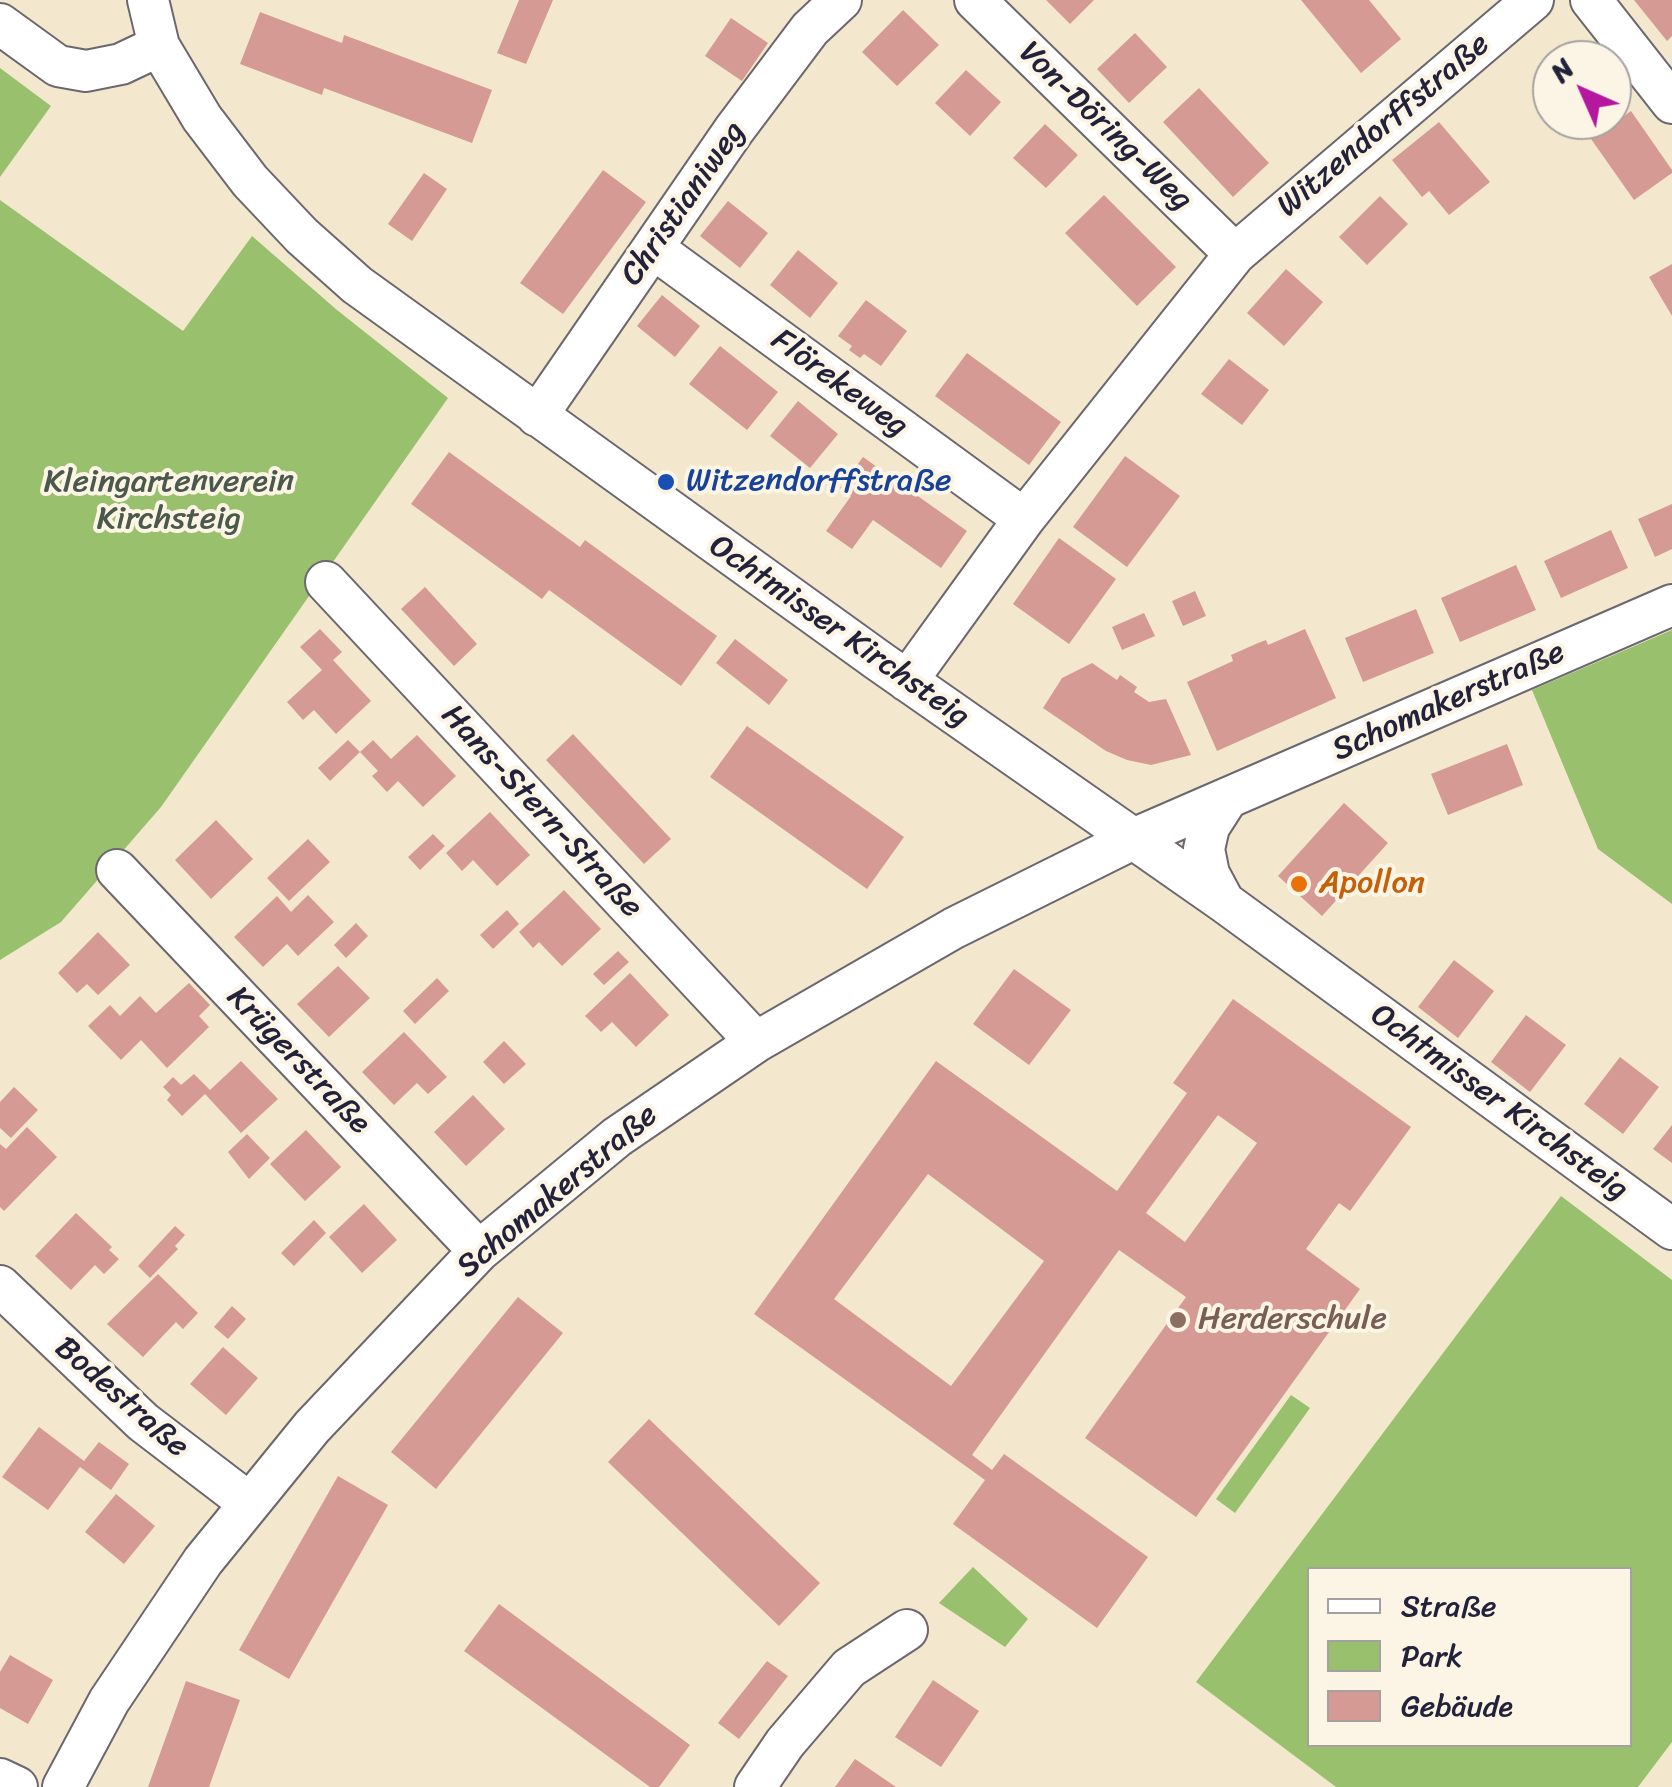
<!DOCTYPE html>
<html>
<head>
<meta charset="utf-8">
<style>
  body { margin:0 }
  #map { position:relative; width:1672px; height:1787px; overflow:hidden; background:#f3e8cd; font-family:Sriracha,sans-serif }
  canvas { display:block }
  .legend { position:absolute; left:1307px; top:1567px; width:325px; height:180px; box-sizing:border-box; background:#fcf5e5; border:2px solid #a5a1a1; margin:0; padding:12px 18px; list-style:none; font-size:30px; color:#22223b }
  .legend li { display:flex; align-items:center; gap:20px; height:50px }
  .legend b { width:50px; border:2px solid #a5a1a1 }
  .north { position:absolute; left:1532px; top:40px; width:100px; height:100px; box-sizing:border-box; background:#fcf5e5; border:2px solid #a5a1a1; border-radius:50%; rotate:315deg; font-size:28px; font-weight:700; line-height:40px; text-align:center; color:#22223b }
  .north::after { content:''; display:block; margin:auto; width:35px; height:45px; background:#b5179e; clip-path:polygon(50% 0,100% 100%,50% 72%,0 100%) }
</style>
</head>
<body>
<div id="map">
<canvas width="1672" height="1787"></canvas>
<ul class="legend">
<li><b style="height:12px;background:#fff"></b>Straße</li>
<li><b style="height:28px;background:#98c06d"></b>Park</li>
<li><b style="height:28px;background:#d59a94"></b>Gebäude</li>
</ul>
<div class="north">N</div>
</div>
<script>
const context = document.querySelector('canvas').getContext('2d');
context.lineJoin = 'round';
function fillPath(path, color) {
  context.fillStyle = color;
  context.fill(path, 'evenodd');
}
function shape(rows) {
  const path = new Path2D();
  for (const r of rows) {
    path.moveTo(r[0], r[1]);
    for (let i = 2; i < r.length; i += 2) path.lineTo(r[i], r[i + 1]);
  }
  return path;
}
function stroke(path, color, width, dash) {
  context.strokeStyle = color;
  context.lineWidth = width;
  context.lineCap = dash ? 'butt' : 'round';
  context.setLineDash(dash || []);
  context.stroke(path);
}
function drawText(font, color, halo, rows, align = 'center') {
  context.font = font + ' Sriracha,sans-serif';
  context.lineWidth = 8;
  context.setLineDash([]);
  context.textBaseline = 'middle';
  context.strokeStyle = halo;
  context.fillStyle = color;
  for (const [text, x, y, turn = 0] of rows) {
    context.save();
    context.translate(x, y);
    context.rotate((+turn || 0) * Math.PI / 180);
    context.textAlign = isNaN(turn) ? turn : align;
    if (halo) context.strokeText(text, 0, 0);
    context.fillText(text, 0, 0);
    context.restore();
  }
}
fillPath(shape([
  [0,68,51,106,0,177],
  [0,200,183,331,252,236,337,310,448,398,161,807,61,922,0,960],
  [1672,630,1672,904,1598,849,1532,690],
  [1561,1196,1672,1280,1672,1742,1638,1787,1336,1787,1196,1682],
  [1310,1570,1630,1570,1630,1744,1310,1744],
  [1291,1395,1310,1408,1235,1513,1216,1499],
  [973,1567,1028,1619,1005,1647,939,1603]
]), '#98c06d');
fillPath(shape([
  [519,0,553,0,526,64,497,53],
  [1046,0,1094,0,1070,24],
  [1301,0,1369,0,1401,39,1361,73],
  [1634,0,1672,0,1672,36,1667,41],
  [903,10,939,45,897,86,862,52],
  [260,12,342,43,344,35,492,90,472,143,324,88,322,95,240,64],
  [731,18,768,43,742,81,705,56],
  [1135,33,1167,67,1129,103,1097,69],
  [1574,43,1589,60,1555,60],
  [966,70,1001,102,970,136,935,103],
  [1199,88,1269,163,1233,197,1163,122],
  [1631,111,1672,170,1672,173,1634,200,1591,139],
  [1439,122,1490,182,1449,215,1429,191,1422,197,1392,160],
  [1045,124,1078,155,1046,188,1013,158],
  [603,170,646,202,563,314,520,283],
  [424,173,447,189,412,241,388,224],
  [1104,195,1176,267,1137,306,1065,233],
  [1380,196,1408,224,1367,265,1339,237],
  [728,201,768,233,740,268,700,236],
  [798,250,838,283,810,318,770,285],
  [1672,264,1672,316,1649,277],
  [1286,269,1323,302,1284,346,1247,313],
  [662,295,700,326,675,357,637,326],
  [866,300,907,331,881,366,864,354,860,358,849,350,852,346,838,336],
  [720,346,778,392,747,430,689,384],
  [967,353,1061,422,1029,465,935,396],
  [1229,359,1269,390,1242,425,1201,394],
  [798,401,838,434,810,468,770,436],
  [449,452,580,547,585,540,717,636,681,686,549,590,542,599,411,504],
  [1125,456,1180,496,1127,567,1073,527],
  [863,457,967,531,941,568,873,520,852,549,826,531,851,496,840,488],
  [1672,504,1672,549,1655,557,1638,519],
  [1611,530,1628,568,1561,598,1544,561],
  [1059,538,1116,579,1069,644,1013,604],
  [1516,565,1536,610,1460,642,1441,598],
  [425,587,477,644,454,666,401,609],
  [1195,591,1206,616,1183,626,1172,601],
  [1416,609,1434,653,1363,682,1345,638],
  [1144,613,1155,636,1122,650,1112,627],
  [320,629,342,652,333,660,371,701,336,734,314,710,303,720,287,702,322,670,300,647],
  [1305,629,1336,698,1217,751,1187,682,1233,661,1231,655,1258,643,1266,640,1268,645],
  [735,639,788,680,769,705,716,663],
  [1092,663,1117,680,1120,675,1137,687,1134,692,1149,702,1166,699,1191,755,1151,765,1127,760,1106,751,1043,708,1062,678],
  [747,726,904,837,867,889,710,777],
  [573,734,671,839,644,864,546,760],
  [417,735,456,776,423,807,398,781,387,792,372,776,378,771,360,752,373,740,391,759],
  [348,740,360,752,330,781,318,768],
  [1507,744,1523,785,1448,815,1431,774],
  [1344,803,1388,843,1322,916,1278,876],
  [490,812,530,855,497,886,473,860,462,871,446,853],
  [216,820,253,859,211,899,175,860],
  [433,834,445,846,420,870,408,857],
  [308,839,330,862,289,901,267,878],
  [564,890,601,929,562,966,539,942,533,948,519,932],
  [308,895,334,922,298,956,287,944,263,967,234,937,277,896,291,912],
  [507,910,519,924,493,949,480,935],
  [356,923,368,936,346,958,334,945],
  [98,932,130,965,98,995,87,984,77,993,58,973],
  [618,951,629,962,604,985,593,974],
  [1454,960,1494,991,1458,1038,1418,1007],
  [338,966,370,998,329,1037,297,1004],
  [1014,969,1071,1010,1029,1065,973,1024],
  [630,973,669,1015,636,1047,612,1022,601,1032,585,1016],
  [437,978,449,991,415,1024,403,1011],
  [189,983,210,1005,199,1016,209,1027,167,1068,141,1040,121,1060,88,1026,110,1005,120,1016,140,996,156,1013],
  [1233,999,1411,1127,1350,1211,1339,1203,1306,1249,1360,1289,1196,1517,1085,1438,1186,1297,1119,1250,972,1455,992,1470,1004,1454,1148,1557,1097,1628,953,1524,985,1480,754,1314,936,1061,1117,1191,1187,1093,1173,1083],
  [1218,1115,1257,1143,1185,1242,1146,1213],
  [928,1174,1044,1261,951,1386,834,1299],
  [1526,1015,1566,1045,1530,1092,1491,1062],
  [404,1032,447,1077,428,1094,417,1083,394,1105,362,1072],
  [504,1041,526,1064,504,1084,483,1062],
  [1620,1057,1659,1087,1623,1134,1584,1104],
  [241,1061,278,1099,241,1133,205,1094,182,1116,167,1100,171,1095,163,1087,173,1077,181,1085,194,1074,210,1090],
  [14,1087,38,1110,11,1138,0,1128,0,1102],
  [473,1095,505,1129,466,1166,434,1132],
  [1672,1125,1672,1163,1653,1149],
  [27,1127,57,1157,4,1211,0,1207,0,1144,6,1149],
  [306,1130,341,1167,305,1201,270,1164],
  [247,1134,270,1158,249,1179,228,1152],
  [364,1204,397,1240,362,1273,329,1237],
  [76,1213,112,1247,109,1250,119,1259,104,1274,95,1265,71,1290,35,1256],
  [314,1220,326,1233,294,1266,281,1253],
  [175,1226,185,1235,175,1246,178,1249,150,1278,138,1266],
  [158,1274,198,1313,183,1329,176,1322,143,1357,107,1324],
  [518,1297,563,1333,436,1489,391,1452],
  [232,1306,246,1319,228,1339,214,1327],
  [223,1347,258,1378,226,1415,190,1384],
  [649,1419,820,1583,779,1626,608,1462],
  [39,1427,84,1461,99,1442,129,1464,111,1490,80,1467,48,1510,2,1477],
  [338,1476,388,1505,289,1679,239,1650],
  [116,1494,155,1526,124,1564,85,1532],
  [499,1604,690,1745,659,1787,650,1787,464,1651],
  [10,1655,53,1680,28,1724,0,1708,0,1672],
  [767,1661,788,1676,739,1739,718,1723],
  [933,1680,979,1711,941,1767,895,1737],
  [186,1681,240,1700,209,1787,148,1787],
  [855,1759,896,1787,835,1787]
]), '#d59a94');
const minor = shape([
  [148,0,159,46,202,118,250,181,302,236,357,285,879,661,1224,902,1672,1229],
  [975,0,1235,254],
  [1591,0,1672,103],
  [0,24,58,66,86,71,121,64,159,46],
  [654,249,1024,519],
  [537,416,734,130,810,29,841,0],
  [326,582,756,1042],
  [907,681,1024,519,1235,254,1533,0],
  [117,870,479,1251],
  [1224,902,1209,874,1204,849,1209,827,1227,799],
  [0,1286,143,1422,249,1503],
  [0,1779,17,1787],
  [63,1787,109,1701,203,1561,312,1427,479,1251,617,1137,756,1042,954,928,1133,839,1672,605],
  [755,1787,785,1743,849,1668,907,1630]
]);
stroke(minor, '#6b676e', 44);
stroke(minor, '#fff', 40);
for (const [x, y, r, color] of [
  [666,482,10,"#1a4fb4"],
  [1299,884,10,"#e8710a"],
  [1178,1320,10,"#8d6e63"]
]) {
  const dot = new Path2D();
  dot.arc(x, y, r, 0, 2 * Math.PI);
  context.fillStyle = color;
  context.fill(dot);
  stroke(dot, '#fcf5e5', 4);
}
drawText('32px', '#22223b', '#fcf5e5', [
  ["Witzendorffstraße",1384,126,-40],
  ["Von-Döring-Weg",1105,127,44],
  ["Christianiweg",684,204,-55],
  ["Flörekeweg",839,384,36],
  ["Ochtmisser Kirchsteig",839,632,35],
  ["Schomakerstraße",1449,702,-24],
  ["Hans-Stern-Straße",541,812,47],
  ["Krügerstraße",298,1061,46],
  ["Ochtmisser Kirchsteig",1499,1103,36],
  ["Schomakerstraße",558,1192,-40],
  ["Bodestraße",121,1398,41]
]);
drawText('32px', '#164399', '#fcf5e5', [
  ["Witzendorffstraße",686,482]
], 'left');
drawText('32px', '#4b594c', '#fcf5e5', [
  ["Kleingartenverein",169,483],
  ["Kirchsteig",169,520]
]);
drawText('32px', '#c56008', '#fcf5e5', [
  ["Apollon",1319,884]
], 'left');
drawText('32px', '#785e54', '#fcf5e5', [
  ["Herderschule",1198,1320]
], 'left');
</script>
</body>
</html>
